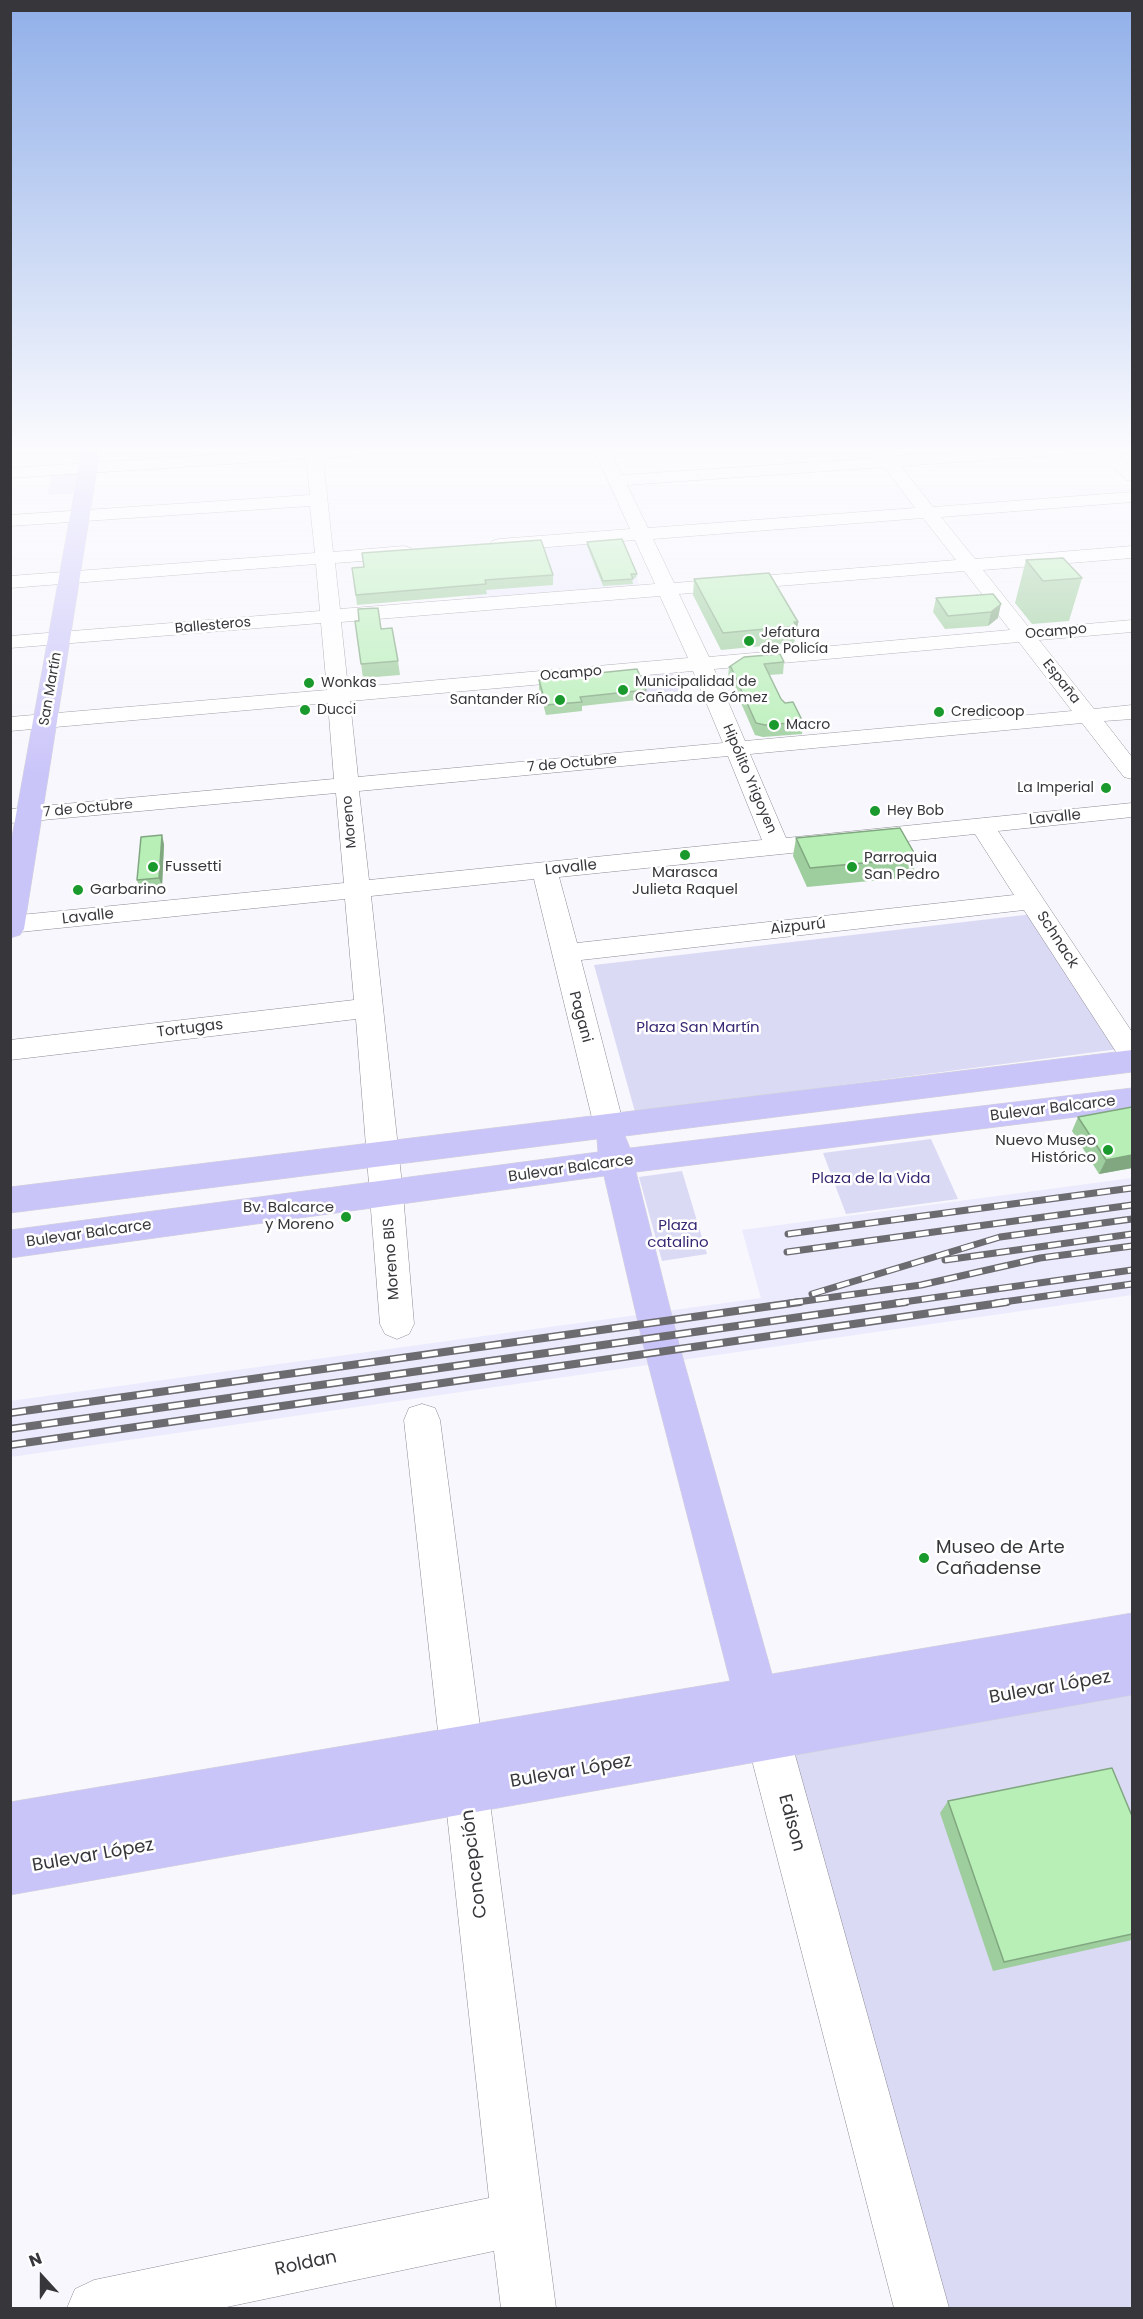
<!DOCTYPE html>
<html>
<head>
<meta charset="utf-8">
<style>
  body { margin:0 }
  #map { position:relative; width:1143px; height:2319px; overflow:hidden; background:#f7f7fd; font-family:Poppins,sans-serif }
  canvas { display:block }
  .frame { position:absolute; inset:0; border:12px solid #37373b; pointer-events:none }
  .north { position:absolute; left:12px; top:2247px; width:60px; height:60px; -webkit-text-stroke:4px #fff; paint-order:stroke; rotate:339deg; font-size:16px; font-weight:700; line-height:24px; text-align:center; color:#37373b }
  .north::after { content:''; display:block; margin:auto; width:21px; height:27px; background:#37373b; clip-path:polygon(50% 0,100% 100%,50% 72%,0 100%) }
</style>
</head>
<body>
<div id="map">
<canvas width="1143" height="2319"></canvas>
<div class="frame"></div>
<div class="north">N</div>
</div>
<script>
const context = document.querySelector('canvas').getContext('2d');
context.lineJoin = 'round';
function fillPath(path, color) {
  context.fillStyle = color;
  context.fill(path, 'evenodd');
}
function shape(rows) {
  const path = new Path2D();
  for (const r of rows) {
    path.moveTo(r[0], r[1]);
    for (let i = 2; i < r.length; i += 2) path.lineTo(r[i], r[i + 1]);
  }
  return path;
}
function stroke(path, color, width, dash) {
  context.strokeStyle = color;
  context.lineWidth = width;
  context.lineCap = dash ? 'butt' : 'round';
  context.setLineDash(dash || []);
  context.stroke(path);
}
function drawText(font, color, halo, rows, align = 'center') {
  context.font = font + ' Poppins,sans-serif';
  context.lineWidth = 5;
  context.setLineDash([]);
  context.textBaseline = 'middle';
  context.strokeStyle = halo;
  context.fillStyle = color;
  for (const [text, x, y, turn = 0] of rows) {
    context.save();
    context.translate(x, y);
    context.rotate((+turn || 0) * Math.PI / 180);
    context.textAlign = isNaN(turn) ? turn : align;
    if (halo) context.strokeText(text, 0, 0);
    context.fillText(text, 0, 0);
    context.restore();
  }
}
fillPath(shape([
  [620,540,640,586,468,600,457,553],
  [1132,1178,1132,1295,11,1457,10,1401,761,1298,742,1230]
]), '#ecebfd');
fillPath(shape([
  [89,468,85,493,48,495,53,470],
  [673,674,683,700,647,703,637,676],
  [1033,914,1119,1049,635,1112,594,965],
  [931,1139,958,1199,846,1214,823,1153],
  [682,1171,707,1254,662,1261,639,1177],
  [1132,1673,1132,2308,922,2308,768,1737]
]), '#dbdaf4');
const minor = shape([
  [285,450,369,450,367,454,361,455,323,458,333,552,404,546,411,548,414,552,411,556,404,558,335,563,340,609,655,584,635,540,499,551,492,549,490,545,492,541,499,539,630,529,594,450,610,450,622,475,876,458,871,450,888,450,893,456,988,450,1067,450,1065,454,1059,455,901,466,933,507,1132,492,1132,502,941,517,975,559,1132,546,1132,558,983,570,1030,629,1132,620,1132,632,1039,640,1094,709,1132,705,1132,719,1104,721,1132,757,1132,779,1124,777,1082,723,750,754,786,838,1132,803,1132,817,998,831,1132,1032,1132,1064,1122,1061,1024,910,581,960,624,1126,620,1134,609,1137,598,1134,594,1126,534,879,371,896,403,1194,414,1324,409,1334,397,1339,385,1334,380,1324,356,1019,10,1060,10,1040,354,1000,345,899,10,933,10,916,344,883,336,793,10,823,10,809,334,779,328,703,10,731,10,717,327,690,321,623,10,648,10,636,320,611,316,564,10,588,10,576,315,553,310,506,10,526,10,515,310,495,306,459,10,478,10,468,285,450],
  [884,467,915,508,648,528,627,485,884,467],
  [923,518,956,560,674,583,653,539,923,518],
  [964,571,1010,630,709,657,679,594,964,571],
  [660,596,688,658,348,688,341,622,660,596],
  [1019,642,1072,711,745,741,714,669,1019,642],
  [693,671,723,743,358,777,350,701,693,671],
  [728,756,762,840,369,880,359,791,728,756],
  [975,834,1014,895,577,943,559,877,975,834],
  [1096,450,1114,450,1132,467,1132,481,1126,480,1096,450],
  [422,1404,435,1408,440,1420,556,2308,501,2308,494,2251,222,2308,67,2308,75,2289,94,2280,489,2198,404,1420,409,1408,422,1404],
  [768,1715,783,1722,790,1737,949,2308,894,2308,746,1737,753,1722,768,1715]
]);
const major = shape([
  [82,450,100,450,24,929,20,935,10,938,10,848,82,450],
  [1132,1050,1132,1072,625,1136,630,1148,1132,1088,1132,1110,636,1172,679,1344,772,1674,1132,1613,1132,1695,10,1895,10,1802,730,1681,643,1344,604,1176,10,1258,10,1230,598,1152,597,1139,10,1213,10,1187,1132,1050]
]);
stroke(minor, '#8c8b95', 1);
stroke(major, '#d3d3d4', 1);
fillPath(minor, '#fff');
fillPath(major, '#cac5f9');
const railFar1 = shape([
  [788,1234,1132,1188],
  [787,1252,1132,1205],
  [945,1260,1132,1234],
  [812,1294,1000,1237,1132,1219],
  [790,1303,921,1285,1040,1258,1132,1246],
  [896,1303,1132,1270],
  [996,1303,1132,1284]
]);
const rail = shape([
  [10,1413,800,1302],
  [10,1429,906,1302],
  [10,1445,1007,1302]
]);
stroke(railFar1, '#6b6b70', 7);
stroke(rail, '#6b6b70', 8);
stroke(railFar1, '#fff', 4.5, [13]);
stroke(rail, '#fff', 5, [16]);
fillPath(shape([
  [587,542,637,574,636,578,632,578,633,584,603,586,587,546],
  [1026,560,1082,578,1069,621,1032,624,1015,603],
  [352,568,553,575,553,585,486,590,487,594,357,605],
  [694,579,798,622,796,639,795,639,794,643,721,650,693,595],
  [993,594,998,618,988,626,945,629,933,612,936,598],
  [355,621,381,629,398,661,400,675,363,678],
  [784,662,783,674,769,675,781,699,803,722,802,734,763,737,755,735,730,678,728,678,729,667],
  [598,673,646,690,646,699,582,706,582,711,546,715,539,689,539,680,598,675],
  [796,838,917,858,912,877,807,887,793,856],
  [164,844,162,887,140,890,137,880],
  [1132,1107,1132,1168,1099,1174,1072,1131,1078,1117],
  [948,1801,1132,1816,1132,1940,993,1971,940,1813]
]), '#9ece9d');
fillPath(shape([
  [1001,604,998,618,988,626,991,612],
  [794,622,798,622,796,639,795,639,796,626],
  [162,835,164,844,162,887,159,878],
  [1132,1155,1132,1168,1099,1174,1106,1160]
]), '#81a780');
const building = shape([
  [622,539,637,574,631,574,633,579,603,581,587,542,622,539],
  [541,540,553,575,485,580,486,584,356,595,352,568,364,567,362,553,541,540],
  [1063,558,1082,578,1043,581,1026,560,1063,558],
  [769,573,798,622,794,622,796,626,723,633,694,579,769,573],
  [993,594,1001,604,991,612,948,616,936,598,993,594],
  [378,608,381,629,392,628,398,661,361,664,355,621,359,621,358,609,378,608],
  [780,654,784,662,764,664,781,699,785,703,793,702,803,722,765,725,756,723,731,667,729,667,744,657,780,654],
  [637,669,646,690,580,697,582,702,546,705,539,680,599,675,598,673,637,669],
  [900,828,917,858,810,868,796,838,900,828],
  [162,835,159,878,137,880,141,837,162,835],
  [1132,1107,1132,1155,1106,1160,1078,1117,1132,1107],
  [1112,1768,1132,1816,1132,1934,1004,1962,948,1801,1112,1768]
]);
fillPath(building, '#b8efb7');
stroke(building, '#81a780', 1.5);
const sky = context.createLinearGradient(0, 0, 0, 775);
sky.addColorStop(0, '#90afe9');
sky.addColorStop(0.58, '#fbfbfe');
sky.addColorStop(1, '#fbfbfe00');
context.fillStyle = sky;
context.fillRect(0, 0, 1143, 775);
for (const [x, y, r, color] of [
  [749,641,6,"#1a992c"],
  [309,683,6,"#1a992c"],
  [623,690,6,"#1a992c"],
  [560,700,6,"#1a992c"],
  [305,710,6,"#1a992c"],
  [939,712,6,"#1a992c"],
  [774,725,6,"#1a992c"],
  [1106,788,6,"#1a992c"],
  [875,811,6,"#1a992c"],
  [685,855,6,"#1a992c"],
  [153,867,6,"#1a992c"],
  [852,867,6,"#1a992c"],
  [78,890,6,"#1a992c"],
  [1108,1150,6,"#1a992c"],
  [346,1217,6,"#1a992c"],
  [924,1558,6,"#1a992c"]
]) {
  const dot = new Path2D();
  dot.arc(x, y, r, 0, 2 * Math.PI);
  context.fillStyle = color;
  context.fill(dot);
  stroke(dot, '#fff', 2);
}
drawText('14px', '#37373b', '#fff', [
  ["Ballesteros",213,626,-5],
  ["Ocampo",1056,632,-5],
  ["Ocampo",571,674,-5],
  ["España",1061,682,52],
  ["San Martín",51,689,-80],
  ["7 de Octubre",572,764,-5],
  ["Hipólito Yrigoyen",749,779,67],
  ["7 de Octubre",88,809,-5],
  ["Moreno",350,822,-95]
]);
drawText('14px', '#37373b', '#fff', [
  ["Jefatura",761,633],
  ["de Policía",761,649],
  ["Municipalidad de",635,682],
  ["Cañada de Gómez",635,698],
  ["Wonkas",321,683],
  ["Santander Río",548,700,"right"],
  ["Ducci",317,710],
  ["Credicoop",951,712],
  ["Macro",786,725],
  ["La Imperial",1094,788,"right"],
  ["Hey Bob",887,811]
], 'left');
drawText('15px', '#37373b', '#fff', [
  ["Lavalle",1055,818,-6],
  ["Lavalle",571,868,-6],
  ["Lavalle",88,917,-6],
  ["Aizpurú",798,927,-6],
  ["Schnack",1057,940,57],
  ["Pagani",580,1017,75],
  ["Tortugas",190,1029,-7],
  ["Bulevar Balcarce",1053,1109,-7],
  ["Bulevar Balcarce",571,1169,-8],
  ["Bulevar Balcarce",89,1234,-8],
  ["Moreno BIS",392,1259,-94]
]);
drawText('15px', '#37373b', '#fff', [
  ["Parroquia",864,858],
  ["San Pedro",864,875],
  ["Fussetti",165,867],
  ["Marasca",685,873,"center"],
  ["Julieta Raquel",685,890,"center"],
  ["Garbarino",90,890],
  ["Nuevo Museo",1096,1141,"right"],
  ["Histórico",1096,1158,"right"],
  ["Bv. Balcarce",334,1208,"right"],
  ["y Moreno",334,1225,"right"]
], 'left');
drawText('15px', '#392975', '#fff', [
  ["Plaza San Martín",698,1028],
  ["Plaza de la Vida",871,1179],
  ["Plaza",678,1226],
  ["catalino",678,1243]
]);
drawText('18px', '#37373b', '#fff', [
  ["Museo de Arte",936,1548],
  ["Cañadense",936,1569]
], 'left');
drawText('18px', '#37373b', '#fff', [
  ["Bulevar López",1050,1688,-10],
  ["Bulevar López",571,1772,-10],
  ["Edison",791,1823,75],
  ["Bulevar López",93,1856,-10],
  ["Concepción",475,1864,-97],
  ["Roldan",306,2264,-12]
]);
</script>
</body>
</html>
